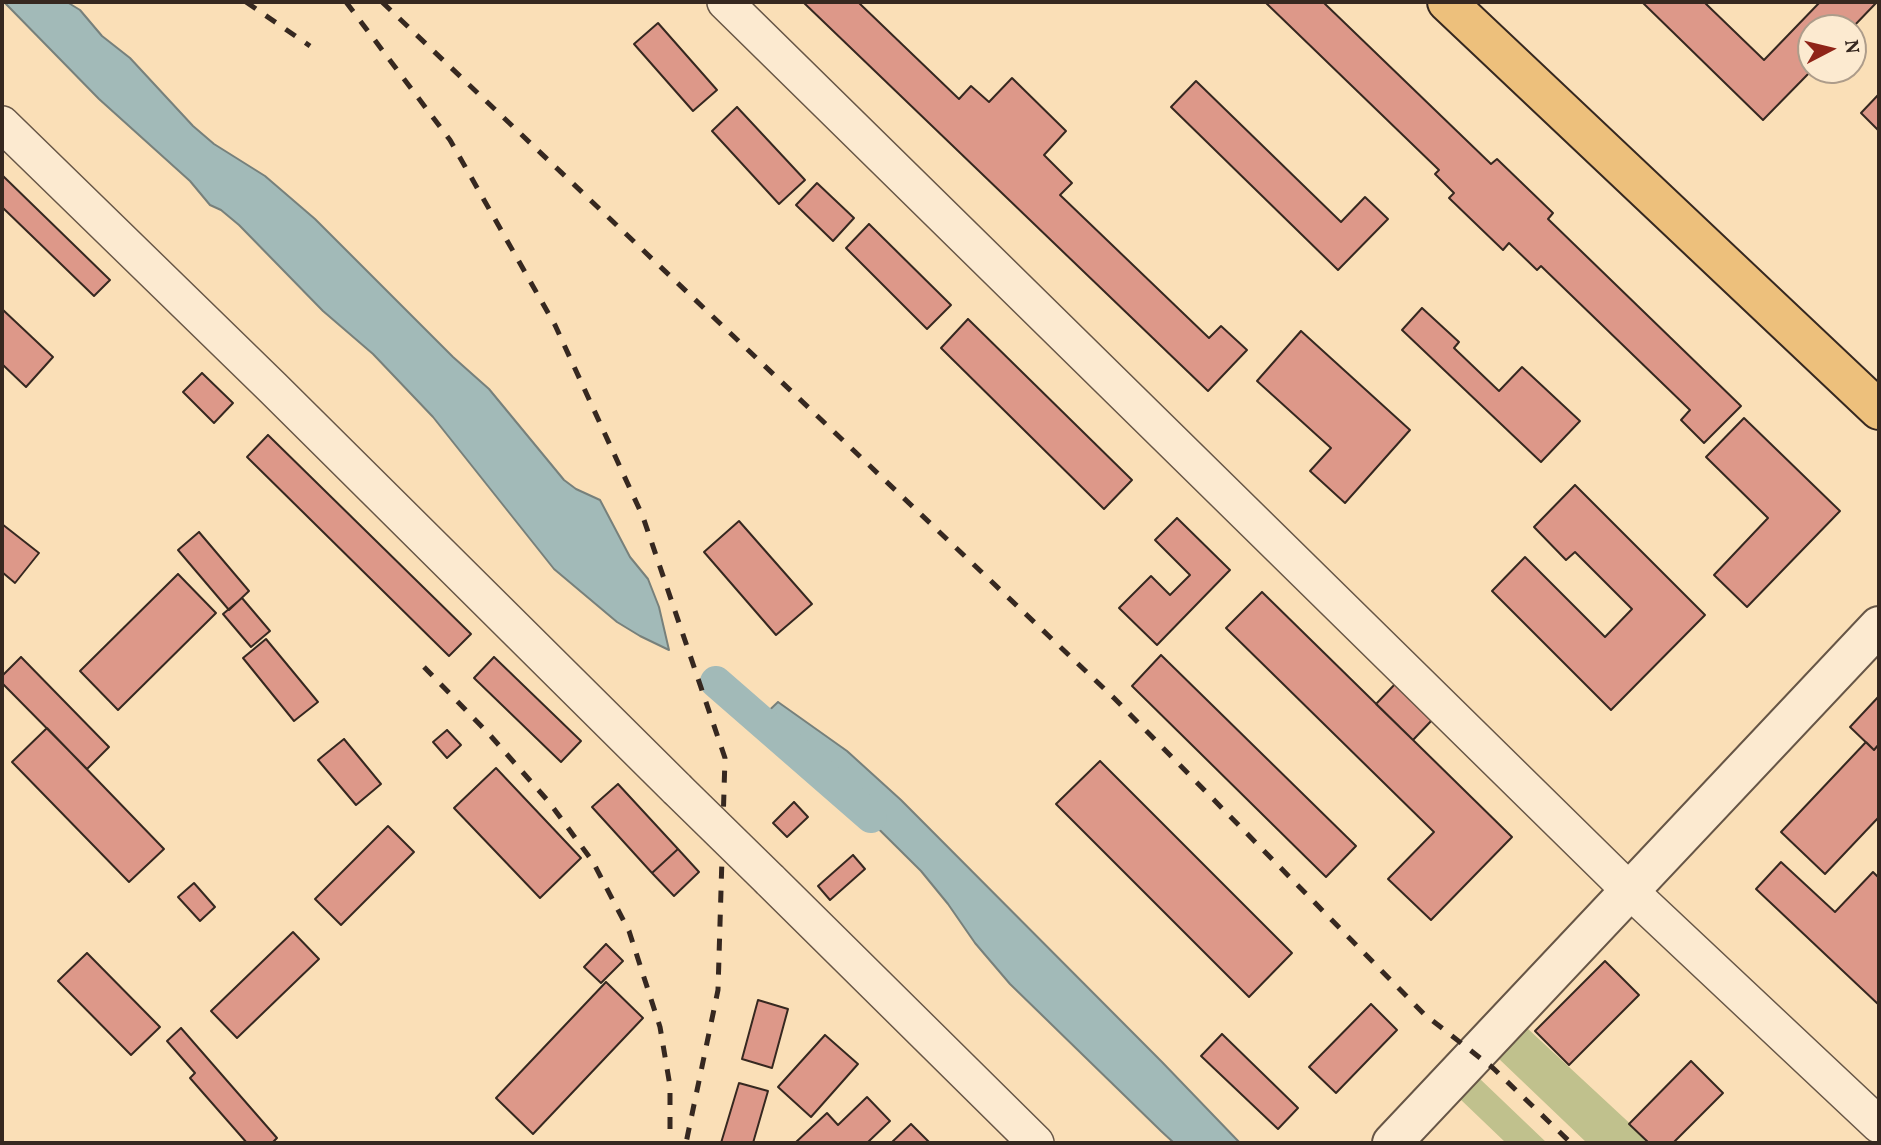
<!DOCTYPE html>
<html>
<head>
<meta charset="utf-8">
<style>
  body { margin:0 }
  #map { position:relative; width:1881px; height:1145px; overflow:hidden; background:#fadfb7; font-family:Vollkorn,serif }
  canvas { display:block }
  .frame { position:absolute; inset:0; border:4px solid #362820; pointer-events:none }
  .north { position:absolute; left:1797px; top:14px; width:70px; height:70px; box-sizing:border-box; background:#fcead0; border:2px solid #ad9c8a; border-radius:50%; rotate:83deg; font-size:19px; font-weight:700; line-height:28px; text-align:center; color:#362820 }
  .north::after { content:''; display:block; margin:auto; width:24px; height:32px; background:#8f2418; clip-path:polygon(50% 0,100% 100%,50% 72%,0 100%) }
</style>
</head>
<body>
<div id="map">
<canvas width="1881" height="1145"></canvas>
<div class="frame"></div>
<div class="north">N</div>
</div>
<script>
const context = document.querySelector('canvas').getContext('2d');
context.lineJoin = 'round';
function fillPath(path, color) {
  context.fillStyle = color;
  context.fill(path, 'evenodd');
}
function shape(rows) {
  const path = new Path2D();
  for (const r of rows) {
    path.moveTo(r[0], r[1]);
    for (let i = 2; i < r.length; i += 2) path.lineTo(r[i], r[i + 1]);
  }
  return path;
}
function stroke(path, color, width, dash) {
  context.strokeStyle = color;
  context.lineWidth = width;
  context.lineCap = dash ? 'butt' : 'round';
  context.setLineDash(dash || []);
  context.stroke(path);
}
fillPath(shape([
  [1527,1028,1651,1143,1587,1143,1498,1058],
  [1479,1078,1547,1143,1506,1143,1459,1098]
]), '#c0c18d');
const water = shape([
  [4,2,67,2,80,10,102,36,130,58,193,126,214,144,265,176,315,219,453,357,489,389,564,480,576,489,600,500,630,557,648,579,659,607,669,650,640,636,617,622,554,569,433,417,373,354,323,311,239,225,221,210,210,205,190,181,99,99,4,2],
  [778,702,847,751,901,800,1162,1062,1240,1143,1174,1143,1161,1131,1010,984,975,943,948,904,921,871,804,755,760,719,778,702]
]);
fillPath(water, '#a2bab8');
stroke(water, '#77807b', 2);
stroke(shape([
  [716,682,871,817]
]), '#a2bab8', 32);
const building = shape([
  [803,2,858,2,959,99,971,86,989,102,1012,78,1066,131,1044,155,1072,183,1060,195,1209,338,1221,326,1247,350,1208,391,803,2],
  [1265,2,1323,2,1491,164,1497,159,1553,213,1548,219,1741,406,1704,443,1681,420,1690,410,1541,266,1537,270,1509,243,1503,250,1449,198,1454,193,1435,174,1439,170,1265,2],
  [1642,2,1704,2,1764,60,1820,2,1877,2,1852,28,1811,28,1812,70,1763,120,1642,2],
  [658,23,717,90,693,111,634,44,658,23],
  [1196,81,1341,222,1365,197,1388,219,1338,270,1171,107,1196,81],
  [1879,94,1879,131,1861,113,1879,94],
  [737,107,805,180,779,204,712,131,737,107],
  [2,175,110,280,94,296,2,207,2,175],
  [817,183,854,218,833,241,796,205,817,183],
  [869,224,951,305,927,329,846,248,869,224],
  [1422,308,1459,342,1454,348,1499,391,1522,367,1580,421,1541,462,1402,330,1422,308],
  [2,309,53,357,26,387,2,364,2,309],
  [968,319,1132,480,1104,509,941,348,968,319],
  [1301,331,1410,430,1345,503,1310,471,1331,448,1257,381,1301,331],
  [202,373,233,403,214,423,183,392,202,373],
  [1744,418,1840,511,1747,607,1714,575,1768,518,1706,457,1744,418],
  [268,435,471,634,449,656,247,457,268,435],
  [1575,485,1705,615,1611,710,1492,591,1525,557,1605,637,1632,609,1575,552,1566,560,1534,527,1575,485],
  [1177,518,1230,570,1157,645,1119,608,1151,576,1170,595,1190,575,1155,540,1177,518],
  [739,521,812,604,776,635,704,552,739,521],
  [2,524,39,553,15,583,2,572,2,524],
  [199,532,249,591,229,610,178,550,199,532],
  [178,574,216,613,118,710,80,671,178,574],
  [1262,592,1512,837,1431,920,1388,879,1434,832,1226,628,1262,592],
  [242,598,270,631,251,647,223,614,242,598],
  [266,639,318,702,294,721,243,658,266,639],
  [1161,655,1356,846,1326,877,1132,686,1161,655],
  [21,657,109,747,87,769,2,683,2,676,21,657],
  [494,657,581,741,561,762,474,678,494,657],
  [1396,683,1433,719,1413,740,1376,704,1396,683],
  [1879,696,1879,744,1874,750,1850,727,1879,696],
  [47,728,164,849,129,882,12,762,47,728],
  [447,730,461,745,447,758,433,742,447,730],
  [344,739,381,784,356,805,318,760,344,739],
  [1866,742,1874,750,1879,744,1879,817,1825,874,1781,832,1866,742],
  [1100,761,1292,953,1249,997,1056,804,1100,761],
  [496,768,581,858,540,898,454,808,496,768],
  [618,784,678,849,652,873,592,807,618,784],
  [794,802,808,817,787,837,773,823,794,802],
  [388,826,414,852,341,925,315,899,388,826],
  [678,849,699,872,674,896,652,873,678,849],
  [853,855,865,869,830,900,818,886,853,855],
  [1781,862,1835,912,1873,872,1879,878,1879,1005,1756,889,1781,862],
  [194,883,215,907,200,921,178,897,194,883],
  [293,932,319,959,237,1038,211,1011,293,932],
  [606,944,623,961,601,983,584,967,606,944],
  [87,953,160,1027,131,1055,58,981,87,953],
  [1605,961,1639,995,1569,1065,1535,1031,1605,961],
  [606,982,643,1018,533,1134,496,1098,606,982],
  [758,1000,788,1009,772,1068,742,1059,758,1000],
  [1371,1004,1397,1030,1336,1093,1309,1067,1371,1004],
  [181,1028,277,1138,272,1143,247,1143,190,1078,195,1073,167,1041,181,1028],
  [1222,1034,1298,1108,1278,1129,1201,1056,1222,1034],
  [825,1035,858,1064,811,1117,778,1087,825,1035],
  [1691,1061,1723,1093,1673,1143,1649,1143,1629,1124,1691,1061],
  [739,1083,768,1091,753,1143,721,1143,739,1083],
  [867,1097,890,1121,867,1143,795,1143,827,1113,838,1125,867,1097],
  [911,1124,930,1143,891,1143,911,1124]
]);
fillPath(building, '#dd9889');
stroke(building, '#362820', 2);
const minor = shape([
  [725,2,1630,891,1879,1125],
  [2,124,273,388,677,789],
  [770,880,1036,1143]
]);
const tertiary = shape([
  [1392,1143,1879,626]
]);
const primary = shape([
  [1447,2,1879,410]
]);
stroke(minor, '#675646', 38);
stroke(tertiary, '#675646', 42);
stroke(primary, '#362820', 42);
stroke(minor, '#fcead0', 35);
stroke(tertiary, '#fcead0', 38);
stroke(primary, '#edc07c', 38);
stroke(shape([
  [246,2,310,46],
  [346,2,450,140,555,325,643,517,725,758,718,990,686,1143],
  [382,2,1114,698,1424,1014,1493,1068,1571,1143],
  [424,667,489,734,549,802,593,862,629,931,660,1027,670,1086,670,1143]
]), '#362820', 5, [12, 12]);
const minorBridge = shape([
  [677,789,770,880]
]);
stroke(minorBridge, '#675646', 38, []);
stroke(minorBridge, '#fcead0', 35);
</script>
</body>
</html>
